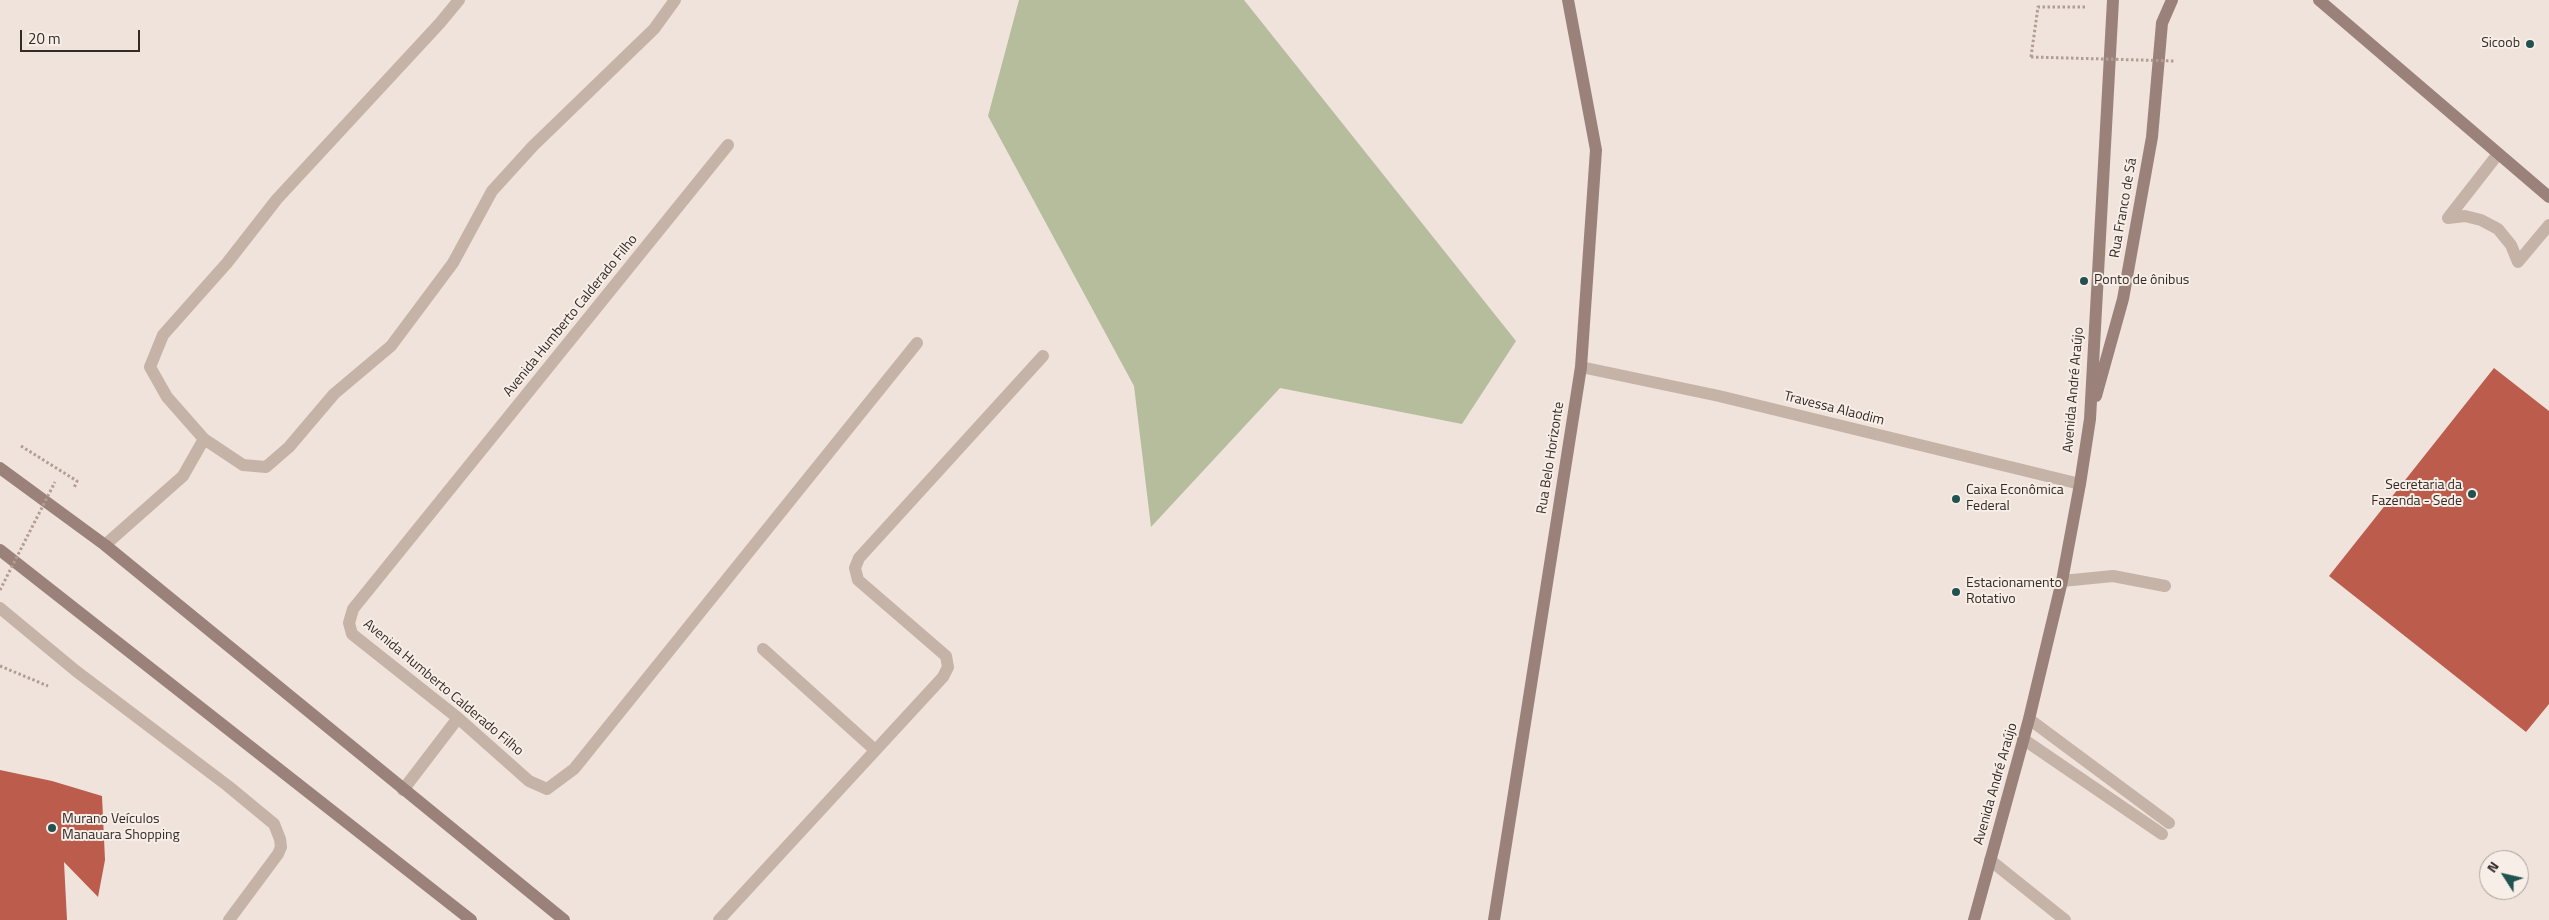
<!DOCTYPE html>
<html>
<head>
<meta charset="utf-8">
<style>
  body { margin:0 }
  #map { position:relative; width:2549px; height:920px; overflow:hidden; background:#efe3db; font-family:"Titillium Web",sans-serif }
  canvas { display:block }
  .north { position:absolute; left:2479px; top:850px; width:50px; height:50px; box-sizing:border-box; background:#f7eee7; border:1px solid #a9a09a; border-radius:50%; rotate:305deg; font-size:14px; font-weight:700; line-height:20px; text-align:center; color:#342a27 }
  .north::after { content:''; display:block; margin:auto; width:18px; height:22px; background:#215250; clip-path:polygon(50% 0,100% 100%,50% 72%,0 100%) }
  .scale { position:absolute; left:20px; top:30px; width:120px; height:22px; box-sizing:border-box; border:2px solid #342a27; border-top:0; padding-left:6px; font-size:15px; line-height:18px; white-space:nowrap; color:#342a27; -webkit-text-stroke:4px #f7eee7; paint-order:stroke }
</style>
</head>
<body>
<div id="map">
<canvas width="2549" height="920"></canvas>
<div class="north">N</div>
<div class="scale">20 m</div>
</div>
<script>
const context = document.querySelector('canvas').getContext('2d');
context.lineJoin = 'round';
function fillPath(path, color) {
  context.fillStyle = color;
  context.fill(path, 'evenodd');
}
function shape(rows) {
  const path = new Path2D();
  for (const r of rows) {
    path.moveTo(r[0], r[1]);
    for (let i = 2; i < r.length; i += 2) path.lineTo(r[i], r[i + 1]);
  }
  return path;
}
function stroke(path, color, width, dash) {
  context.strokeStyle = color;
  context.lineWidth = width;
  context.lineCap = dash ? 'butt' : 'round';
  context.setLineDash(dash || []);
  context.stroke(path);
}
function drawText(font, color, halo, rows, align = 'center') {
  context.font = font + ' "Titillium Web",sans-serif';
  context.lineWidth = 4;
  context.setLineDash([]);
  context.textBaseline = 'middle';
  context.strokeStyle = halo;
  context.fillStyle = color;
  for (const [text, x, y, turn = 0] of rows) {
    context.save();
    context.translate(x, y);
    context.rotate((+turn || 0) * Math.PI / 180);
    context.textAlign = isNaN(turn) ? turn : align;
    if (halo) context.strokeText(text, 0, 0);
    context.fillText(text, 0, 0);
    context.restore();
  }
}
fillPath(shape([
  [1019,0,1244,0,1516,341,1462,424,1280,388,1151,527,1134,386,988,116]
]), '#b5bd9c');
fillPath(shape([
  [2494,368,2549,411,2549,704,2526,732,2329,576],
  [0,770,52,781,102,796,105,860,98,897,64,862,67,920,0,920]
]), '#bc5c4c');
stroke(shape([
  [2031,57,2038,7,2085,7],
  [21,446,77,481,74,488],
  [0,666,48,686]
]), '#b29d92', 3, [2.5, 2.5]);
stroke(shape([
  [459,0,440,23,277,199,227,263,163,335,150,367,167,397,204,439,243,465,266,467,289,447,334,394,391,346,453,263,492,191,533,146,654,29,675,0],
  [728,145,353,609,349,623,352,634,458,718,529,781,547,789,574,769,917,343],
  [2448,218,2465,216,2481,220,2498,229,2511,245,2518,262,2549,225],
  [2448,218,2498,154],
  [105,545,183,476,204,439],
  [2062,581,2113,576,2165,586],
  [763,649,875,750],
  [2029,719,2169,823],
  [2023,739,2162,834],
  [403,790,458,718],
  [1990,860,2065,920],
  [719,920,943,677,948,667,946,656,858,580,855,568,859,558,1043,356]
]), '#c6b3a8', 12);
stroke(shape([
  [1581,367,1719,396,2080,484],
  [0,608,76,671,228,786,274,824,280,839,281,847,278,854,229,920]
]), '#c6b3a8', 12);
stroke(shape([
  [2319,0,2549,197],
  [2096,396,2123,299,2152,137,2162,23,2172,0],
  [0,468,105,545,564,920],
  [0,550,471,920],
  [1494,920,1581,367,1596,150,1568,0],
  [1974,920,2029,719,2062,581,2080,484,2090,419,2113,0]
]), '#9a827a', 12);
stroke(shape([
  [2031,57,2175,61],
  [0,590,55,482]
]), '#b29d92', 3, [2.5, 2.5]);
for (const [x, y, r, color] of [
  [2530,44,5,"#215250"],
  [2084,281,5,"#215250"],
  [2472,494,5,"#215250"],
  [1956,499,5,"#215250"],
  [1956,592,5,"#215250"],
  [52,828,5,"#215250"]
]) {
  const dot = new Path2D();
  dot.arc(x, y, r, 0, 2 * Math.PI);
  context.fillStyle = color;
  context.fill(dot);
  stroke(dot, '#f7eee7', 2);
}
drawText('14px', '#342a27', '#f7eee7', [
  ["Sicoob",2520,44,"right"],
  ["Ponto de ônibus",2094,281],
  ["Secretaria da",2462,486,"right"],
  ["Fazenda - Sede",2462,502,"right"],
  ["Caixa Econômica",1966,491],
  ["Federal",1966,507],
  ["Estacionamento",1966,584],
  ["Rotativo",1966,600],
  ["Murano Veículos",62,820],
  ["Manauara Shopping",62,836]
], 'left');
drawText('14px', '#342a27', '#f7eee7', [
  ["Rua Franco de Sá",2124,208,-80],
  ["Avenida Humberto Calderado Filho",571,316,-51],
  ["Avenida André Araújo",2074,390,-85],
  ["Travessa Alaodim",1834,409,14],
  ["Rua Belo Horizonte",1551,458,-81],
  ["Avenida Humberto Calderado Filho",443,688,40],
  ["Avenida André Araújo",1996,784,-74]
]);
</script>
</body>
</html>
